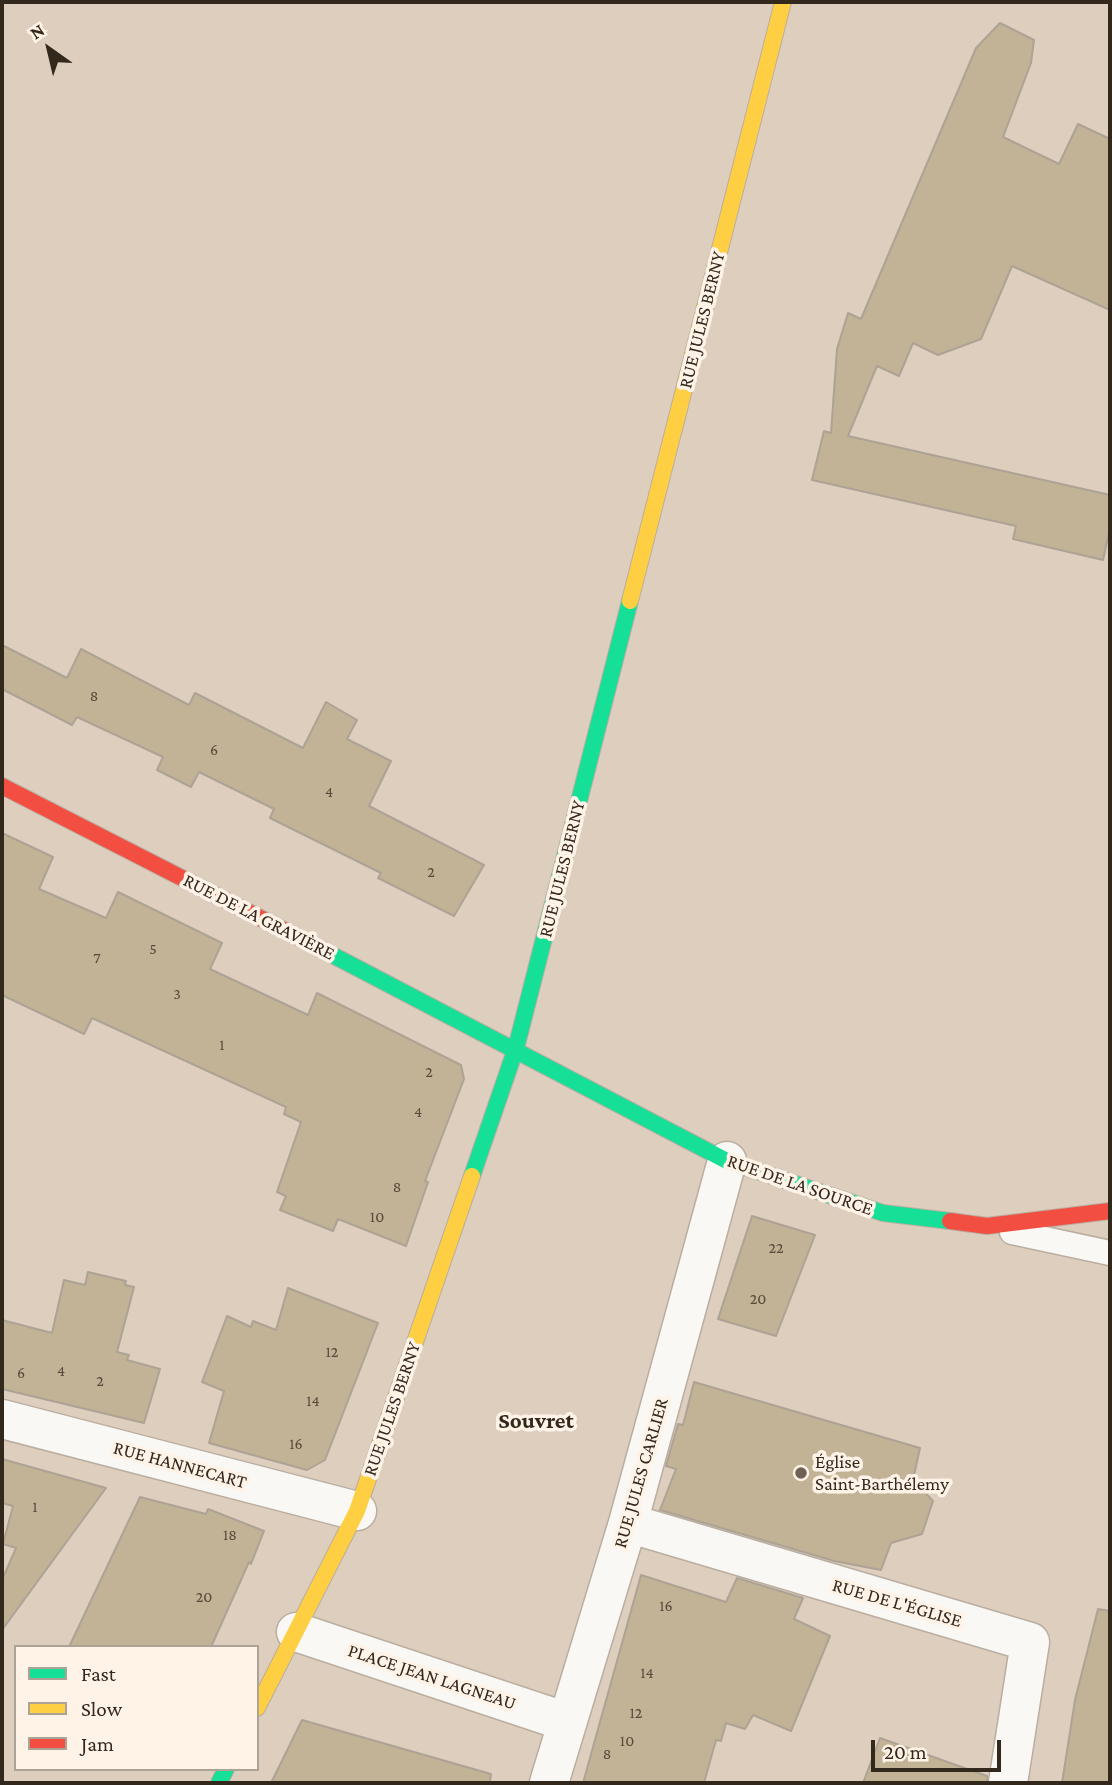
<!DOCTYPE html>
<html>
<head>
<meta charset="utf-8">
<style>
  body { margin:0 }
  #map { position:relative; width:1112px; height:1785px; overflow:hidden; background:#decebe; font-family:"Crimson Pro",serif }
  canvas { display:block }
  .frame { position:absolute; inset:0; border:4px solid #33281c; pointer-events:none }
  .legend { position:absolute; left:14px; top:1645px; width:245px; height:126px; box-sizing:border-box; background:#fff3e7; border:2px solid #ada296; margin:0; padding:9px 12px; list-style:none; font-size:21px; color:#33281c }
  .legend li { display:flex; align-items:center; gap:14px; height:35px }
  .legend b { width:35px; border:2px solid #ada296 }
  .north { position:absolute; left:14px; top:14px; width:70px; height:70px; -webkit-text-stroke:5px #fff3e7; paint-order:stroke; rotate:326deg; font-size:19px; font-weight:700; line-height:28px; text-align:center; color:#33281c }
  .north::after { content:''; display:block; margin:auto; width:24px; height:32px; background:#33281c; clip-path:polygon(50% 0,100% 100%,50% 72%,0 100%) }
  .scale { position:absolute; left:871px; top:1740px; width:130px; height:32px; box-sizing:border-box; border:4px solid #33281c; border-top:0; padding-left:9px; font-size:21px; line-height:24px; white-space:nowrap; color:#33281c; -webkit-text-stroke:5px #fff3e7; paint-order:stroke }
</style>
</head>
<body>
<div id="map">
<canvas width="1112" height="1785"></canvas>
<div class="frame"></div>
<ul class="legend">
<li><b style="height:9px;background:#16e098"></b>Fast</li>
<li><b style="height:9px;background:#ffcf43"></b>Slow</li>
<li><b style="height:9px;background:#f24e42"></b>Jam</li>
</ul>
<div class="north">N</div>
<div class="scale">20 m</div>
</div>
<script>
const context = document.querySelector('canvas').getContext('2d');
context.lineJoin = 'round';
function fillPath(path, color) {
  context.fillStyle = color;
  context.fill(path, 'evenodd');
}
function shape(rows) {
  const path = new Path2D();
  for (const r of rows) {
    path.moveTo(r[0], r[1]);
    for (let i = 2; i < r.length; i += 2) path.lineTo(r[i], r[i + 1]);
  }
  return path;
}
function stroke(path, color, width, dash) {
  context.strokeStyle = color;
  context.lineWidth = width;
  context.lineCap = dash ? 'butt' : 'round';
  context.setLineDash(dash || []);
  context.stroke(path);
}
function drawText(font, color, halo, rows, align = 'center') {
  context.font = font + ' "Crimson Pro",serif';
  context.lineWidth = 7;
  context.setLineDash([]);
  context.textBaseline = 'middle';
  context.strokeStyle = halo;
  context.fillStyle = color;
  for (const [text, x, y, turn = 0] of rows) {
    context.save();
    context.translate(x, y);
    context.rotate((+turn || 0) * Math.PI / 180);
    context.textAlign = isNaN(turn) ? turn : align;
    if (halo) context.strokeText(text, 0, 0);
    context.fillText(text, 0, 0);
    context.restore();
  }
}
const building = shape([
  [1000,23,1034,40,1031,63,1003,137,1059,164,1078,124,1110,139,1110,310,1012,266,981,339,938,355,913,343,899,376,877,366,848,436,1110,495,1110,528,1103,560,1013,539,1016,526,812,480,824,431,831,433,837,349,848,313,861,319,976,48,1000,23],
  [2,645,67,678,81,649,189,705,195,693,303,748,326,702,357,720,347,739,391,761,369,806,484,865,454,916,378,878,381,873,270,818,274,809,199,772,191,787,157,770,163,757,77,717,72,725,2,689,2,645],
  [2,833,53,857,39,889,106,918,118,892,222,943,210,969,308,1015,317,993,461,1065,464,1079,425,1181,428,1182,406,1246,338,1219,333,1231,280,1210,286,1196,277,1192,301,1122,284,1114,286,1107,92,1018,84,1034,2,995,2,833],
  [752,1216,815,1235,776,1336,718,1319,752,1216],
  [88,1272,126,1281,125,1285,134,1287,117,1352,129,1355,127,1360,160,1369,144,1423,2,1389,2,1320,52,1333,64,1280,85,1285,88,1272],
  [288,1288,378,1323,325,1460,307,1470,209,1443,224,1391,202,1382,227,1316,251,1327,253,1321,276,1330,288,1288],
  [694,1382,920,1448,913,1480,933,1501,922,1534,891,1543,881,1570,834,1561,660,1510,676,1469,666,1466,678,1424,683,1425,694,1382],
  [2,1459,106,1488,2,1630,2,1580,16,1548,3,1544,13,1506,2,1503,2,1459],
  [140,1497,206,1514,208,1509,264,1531,251,1564,249,1562,211,1647,69,1647,140,1497],
  [641,1575,726,1602,737,1578,803,1598,794,1619,830,1636,791,1731,753,1715,745,1729,726,1723,721,1741,716,1740,704,1783,583,1783,641,1575],
  [1098,1609,1110,1611,1110,1783,1062,1783,1075,1700,1098,1609],
  [302,1720,491,1774,490,1783,271,1783,302,1720],
  [880,1738,987,1776,987,1783,863,1783,880,1738]
]);
fillPath(building, '#c2b296');
stroke(building, '#ada395', 2);
const lane = shape([
  [1012,1232,1110,1253]
]);
const street = shape([
  [2,1419,357,1511],
  [628,1523,1030,1642,1008,1783],
  [296,1632,567,1722],
  [549,1783,628,1523,727,1161]
]);
const fast = shape([
  [319,948,727,1161,883,1213,950,1221],
  [472,1176,516,1048,630,601],
  [219,1783,226,1769]
]);
const slow = shape([
  [630,601,783,2],
  [257,1708,357,1511,472,1176]
]);
const jam = shape([
  [2,786,319,948],
  [950,1221,987,1226,1110,1211]
]);
stroke(lane, '#baaea1', 27);
stroke(street, '#baaea1', 41);
stroke(fast, '#baaea1', 18);
stroke(slow, '#baaea1', 18);
stroke(jam, '#baaea1', 18);
stroke(lane, '#faf8f5', 24);
stroke(street, '#faf8f5', 38);
stroke(fast, '#16e098', 16);
stroke(slow, '#ffcf43', 16);
stroke(jam, '#f24e42', 16);
for (const [x, y, r, color] of [
  [801,1473,7,"#6f6255"]
]) {
  const dot = new Path2D();
  dot.arc(x, y, r, 0, 2 * Math.PI);
  context.fillStyle = color;
  context.fill(dot);
  stroke(dot, '#fff3e7', 2.5);
}
drawText('16px', '#574a3a', null, [
  ["8",94,696],
  ["6",214,750],
  ["4",329,792],
  ["2",431,872],
  ["5",153,949],
  ["7",97,958],
  ["3",177,994],
  ["1",222,1045],
  ["2",429,1072],
  ["4",418,1112],
  ["8",397,1187],
  ["10",377,1217],
  ["22",776,1248],
  ["20",758,1299],
  ["12",332,1352],
  ["4",61,1371],
  ["6",21,1373],
  ["2",100,1381],
  ["14",313,1401],
  ["16",296,1444],
  ["1",35,1507],
  ["18",230,1535],
  ["20",204,1597],
  ["16",666,1606],
  ["14",647,1673],
  ["12",636,1713],
  ["10",627,1741],
  ["8",607,1754]
]);
drawText('19px', '#33281c', '#fff3e7', [
  ["RUE JULES BERNY",702,320,-76],
  ["RUE JULES BERNY",562,869,-76],
  ["RUE DE LA GRAVIÈRE",259,917,27],
  ["RUE DE LA SOURCE",800,1185,19],
  ["RUE JULES BERNY",392,1409,-71],
  ["RUE HANNECART",180,1465,15],
  ["RUE JULES CARLIER",641,1473,-74],
  ["RUE DE L'ÉGLISE",897,1603,16],
  ["PLACE JEAN LAGNEAU",432,1677,18]
]);
drawText('19px', '#33281c', '#fff3e7', [
  ["Église",815,1462],
  ["Saint-Barthélemy",815,1484]
], 'left');
drawText('bold 23px', '#33281c', '#fff3e7', [
  ["Souvret",536,1421]
]);
</script>
</body>
</html>
